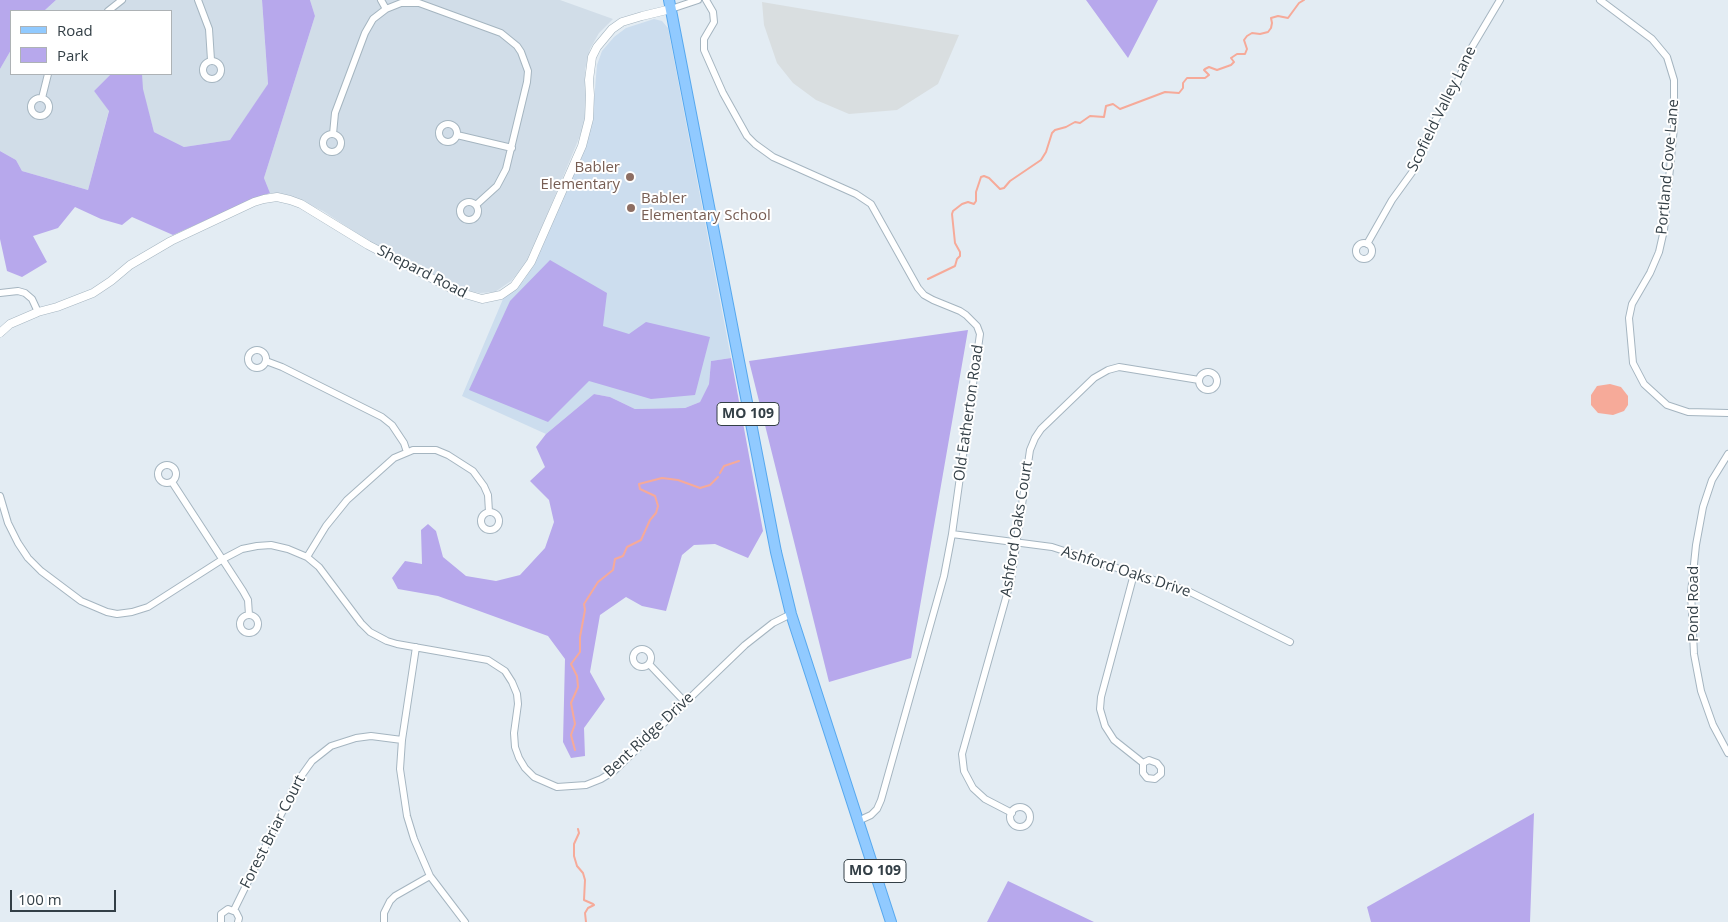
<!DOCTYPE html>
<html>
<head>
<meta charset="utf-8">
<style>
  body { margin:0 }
  #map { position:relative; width:1728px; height:922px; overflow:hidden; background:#e3ecf3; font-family:"Open Sans",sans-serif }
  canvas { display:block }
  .legend { position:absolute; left:10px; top:10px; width:162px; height:65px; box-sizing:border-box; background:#fff; border:1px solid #adb2b5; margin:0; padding:6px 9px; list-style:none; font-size:15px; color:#333f46 }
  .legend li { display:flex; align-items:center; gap:10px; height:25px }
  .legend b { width:25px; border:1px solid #adb2b5 }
  .scale { position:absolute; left:10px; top:890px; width:106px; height:22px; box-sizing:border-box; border:2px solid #333f46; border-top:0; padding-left:6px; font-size:15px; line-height:18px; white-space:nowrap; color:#333f46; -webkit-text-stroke:4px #fff; paint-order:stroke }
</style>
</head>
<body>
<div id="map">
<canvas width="1728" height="922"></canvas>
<ul class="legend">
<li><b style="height:6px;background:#91caff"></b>Road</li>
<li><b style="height:14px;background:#b7a8ec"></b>Park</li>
</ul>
<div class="scale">100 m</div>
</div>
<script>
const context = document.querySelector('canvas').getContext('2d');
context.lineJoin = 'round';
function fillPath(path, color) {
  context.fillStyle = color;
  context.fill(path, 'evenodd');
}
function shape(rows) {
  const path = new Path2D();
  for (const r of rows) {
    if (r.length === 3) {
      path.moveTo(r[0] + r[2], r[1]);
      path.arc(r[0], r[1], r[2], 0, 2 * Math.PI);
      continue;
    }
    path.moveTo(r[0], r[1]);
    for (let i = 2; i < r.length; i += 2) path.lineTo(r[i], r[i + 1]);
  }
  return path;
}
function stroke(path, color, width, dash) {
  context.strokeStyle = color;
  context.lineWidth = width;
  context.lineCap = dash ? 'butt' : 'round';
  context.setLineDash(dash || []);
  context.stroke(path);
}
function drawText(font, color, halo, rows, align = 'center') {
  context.font = font + ' "Open Sans",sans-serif';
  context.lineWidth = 4;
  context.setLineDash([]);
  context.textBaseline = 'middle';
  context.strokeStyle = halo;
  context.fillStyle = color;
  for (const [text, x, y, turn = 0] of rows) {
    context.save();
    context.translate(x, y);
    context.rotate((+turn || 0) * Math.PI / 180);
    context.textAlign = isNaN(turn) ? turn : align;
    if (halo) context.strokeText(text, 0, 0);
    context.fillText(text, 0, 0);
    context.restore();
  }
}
fillPath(shape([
  [56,0,262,0,268,85,230,140,184,147,154,132,142,89,142,74,171,74,171,11,44,11],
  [310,0,560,0,613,19,599,33,590,49,585,70,586,114,582,131,527,263,511,281,495,292,480,293,464,290,370,242,323,211,293,197,270,193,264,178,315,16],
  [11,50,11,74,111,74,94,91,109,110,88,190,22,171,16,160,0,151,0,69]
]), '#d1dde8');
fillPath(shape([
  [654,19,662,21,668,28,731,358,711,361,709,384,700,402,685,408,635,409,610,397,594,394,546,434,462,396,503,299,524,280,537,258,581,157,592,124,597,65,602,51,614,37,626,28]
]), '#cde');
fillPath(shape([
  [0,0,56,0,44,11,11,11,11,50,0,69],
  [262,0,310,0,315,16,264,178,270,193,251,200,173,235,132,217,122,225,101,219,75,207,58,228,33,236,47,262,22,277,7,271,0,239,0,151,16,160,22,171,88,190,109,111,94,91,111,74,142,74,143,89,154,132,184,147,230,140,268,84],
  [1086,0,1158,0,1128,58],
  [550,260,607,293,603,326,629,334,646,322,710,337,695,395,651,399,589,381,548,422,469,390,510,301],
  [968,330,911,658,829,682,749,361],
  [731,358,763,531,748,558,715,544,694,545,682,555,666,611,642,606,626,597,600,615,590,672,605,699,584,728,585,756,571,758,563,742,565,659,548,636,438,596,398,589,392,578,405,561,422,564,421,530,428,524,436,531,443,557,466,576,496,581,520,575,545,548,554,522,549,500,530,481,545,467,536,447,546,434,594,394,610,397,635,409,685,408,700,402,709,384,711,361],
  [1534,813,1530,922,1371,922,1367,907],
  [1008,881,1094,922,987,922]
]), '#b7a8ec');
fillPath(shape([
  [762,2,952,34,959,35,938,84,897,110,849,114,816,100,793,83,777,63,764,25]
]), '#d9dee0');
fillPath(shape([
  [1610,384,1621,387,1628,396,1628,405,1624,411,1613,415,1598,413,1591,405,1591,395,1597,386]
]), '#f6aa99');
stroke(shape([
  [928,279,955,266,957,259,960,256,960,252,955,243,952,214,953,211,962,204,968,202,974,204,976,201,976,192,981,177,984,176,989,178,1000,189,1004,188,1010,181,1041,160,1046,152,1052,133,1055,130,1066,127,1075,122,1080,123,1090,116,1104,117,1106,106,1113,104,1120,109,1165,92,1179,93,1183,88,1183,83,1187,78,1205,78,1209,75,1204,70,1205,69,1209,67,1217,70,1231,65,1234,62,1231,58,1237,54,1245,54,1247,49,1244,40,1247,36,1252,33,1260,34,1268,32,1271,28,1272,23,1271,18,1278,16,1288,18,1299,3,1304,0],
  [720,473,724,466,739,461],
  [575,750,571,735,575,724,571,703,578,687,577,676,571,664,580,652,580,637,585,610,584,604,598,582,613,570,615,559,623,556,627,547,641,540,650,520,656,513,658,506,655,496,640,489,639,484,662,478,678,480,700,488,710,485,718,477],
  [578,829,579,833,574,844,574,856,577,866,583,873,585,880,584,900,593,904,594,905,588,908,585,913,586,922]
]), '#f6aa99', 2);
const minor = shape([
  [198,0,209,29,211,60],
  [381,0,386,9],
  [706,0,713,12,714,22,704,39,704,50,723,93,747,136,755,144,773,157,856,194,871,204,918,288,924,295,933,300,960,311,966,315,977,326,980,334,952,534,944,576,881,800,877,809,871,815,858,821],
  [1600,0,1652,39,1667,57,1674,80,1674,127,1664,230,1659,252,1650,273,1632,304,1629,318,1633,363,1644,384,1667,405,1688,412,1728,413],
  [671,9,698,0],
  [108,11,122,0],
  [212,70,9],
  [40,107,9],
  [42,98,48,74],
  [448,133,9],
  [332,143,9],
  [333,134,335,113,365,33,373,19,386,9,401,3,419,3,501,33,517,46,521,52,528,71,527,82,506,169,497,186,476,205],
  [457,135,512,148],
  [469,211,9],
  [1364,251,8],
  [1367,244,1392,200,1413,171,1435,121,1457,83,1472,47,1500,0],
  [0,293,18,291,25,293,32,299,38,312],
  [257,359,9],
  [266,361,282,367,382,417,392,425,404,443,407,452],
  [1208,381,9],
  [1728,454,1712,480,1703,507,1696,545,1691,593,1694,654,1701,691,1713,725,1728,753],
  [167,474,9],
  [172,482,243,591,248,600,249,615],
  [0,496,8,523,18,543,28,558,41,571,81,601,107,612,117,614,132,612,148,607,223,559,242,549,257,546,271,545,288,549,307,557,319,567,361,623,370,632,387,641,397,644,488,660,505,671,512,682,517,694,518,704,514,733,515,747,519,758,525,768,534,777,557,787,586,785,601,779,614,771,745,645,773,623,791,614],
  [490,521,9],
  [952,534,1052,547,1188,591,1290,642],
  [307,557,326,526,347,500,394,458,413,450,436,450,448,455,473,471,484,486,488,495,489,512],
  [1134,574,1101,697,1100,709,1105,726,1114,740,1143,763,1149,760,1157,763,1161,768,1161,774,1155,779,1147,778,1143,773,1143,763],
  [249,624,9],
  [416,647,402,740,400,769,407,816,414,839,430,876,465,922],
  [642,658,9],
  [649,664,685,702],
  [1020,817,10],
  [1012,813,985,799,973,788,964,771,962,754,1011,580,1030,450,1035,438,1041,429,1094,378,1108,370,1119,367,1199,380],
  [234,910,297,782,312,761,331,746,356,738,371,736,402,740],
  [221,922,221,914,228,909,236,912,239,918,238,922],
  [384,922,384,913,390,901,395,896,430,876]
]);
const tertiary = shape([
  [0,333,10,324,38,312,57,307,93,293,111,281,130,265,171,241,254,202,264,199,277,197,290,200,301,204,368,245,458,292,482,299,501,295,514,286,531,262,582,146,589,119,590,95,589,80,592,57,597,47,612,29,622,22,642,16,671,9]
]);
const primary = shape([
  [669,0,776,552,791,614,891,922]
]);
stroke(minor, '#a5b5c0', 8);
stroke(tertiary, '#a5b5c0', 9);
stroke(primary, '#57a8ee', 12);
stroke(minor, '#fff', 6);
stroke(tertiary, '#fff', 8);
stroke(primary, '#91caff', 10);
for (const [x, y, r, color] of [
  [630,177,5,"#8d6e63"],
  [631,208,5,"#8d6e63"]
]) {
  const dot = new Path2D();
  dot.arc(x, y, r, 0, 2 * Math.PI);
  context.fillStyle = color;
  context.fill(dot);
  stroke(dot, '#fff', 2);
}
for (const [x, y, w] of [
  [748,414,62],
  [875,871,62]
]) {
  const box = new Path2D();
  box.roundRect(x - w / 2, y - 11.5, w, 23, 4);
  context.fillStyle = '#fff';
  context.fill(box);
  stroke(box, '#333f46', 1);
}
drawText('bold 14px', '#333f46', null, [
  ["MO 109",748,414],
  ["MO 109",875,871]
]);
drawText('15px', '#333f46', '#fff', [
  ["Scofield Valley Lane",1442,109,-64],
  ["Portland Cove Lane",1668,167,-85],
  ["Shepard Road",422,272,27],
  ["Old Eatherton Road",969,413,-82],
  ["Ashford Oaks Court",1017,529,-81],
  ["Ashford Oaks Drive",1126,572,18],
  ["Pond Road",1694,604,-90],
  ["Bent Ridge Drive",649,735,-43],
  ["Forest Briar Court",273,832,-63]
]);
drawText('15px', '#785e54', '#fff', [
  ["Babler",620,168],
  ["Elementary",620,185],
  ["Babler",641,199,"left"],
  ["Elementary School",641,216,"left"]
], 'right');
</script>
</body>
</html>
